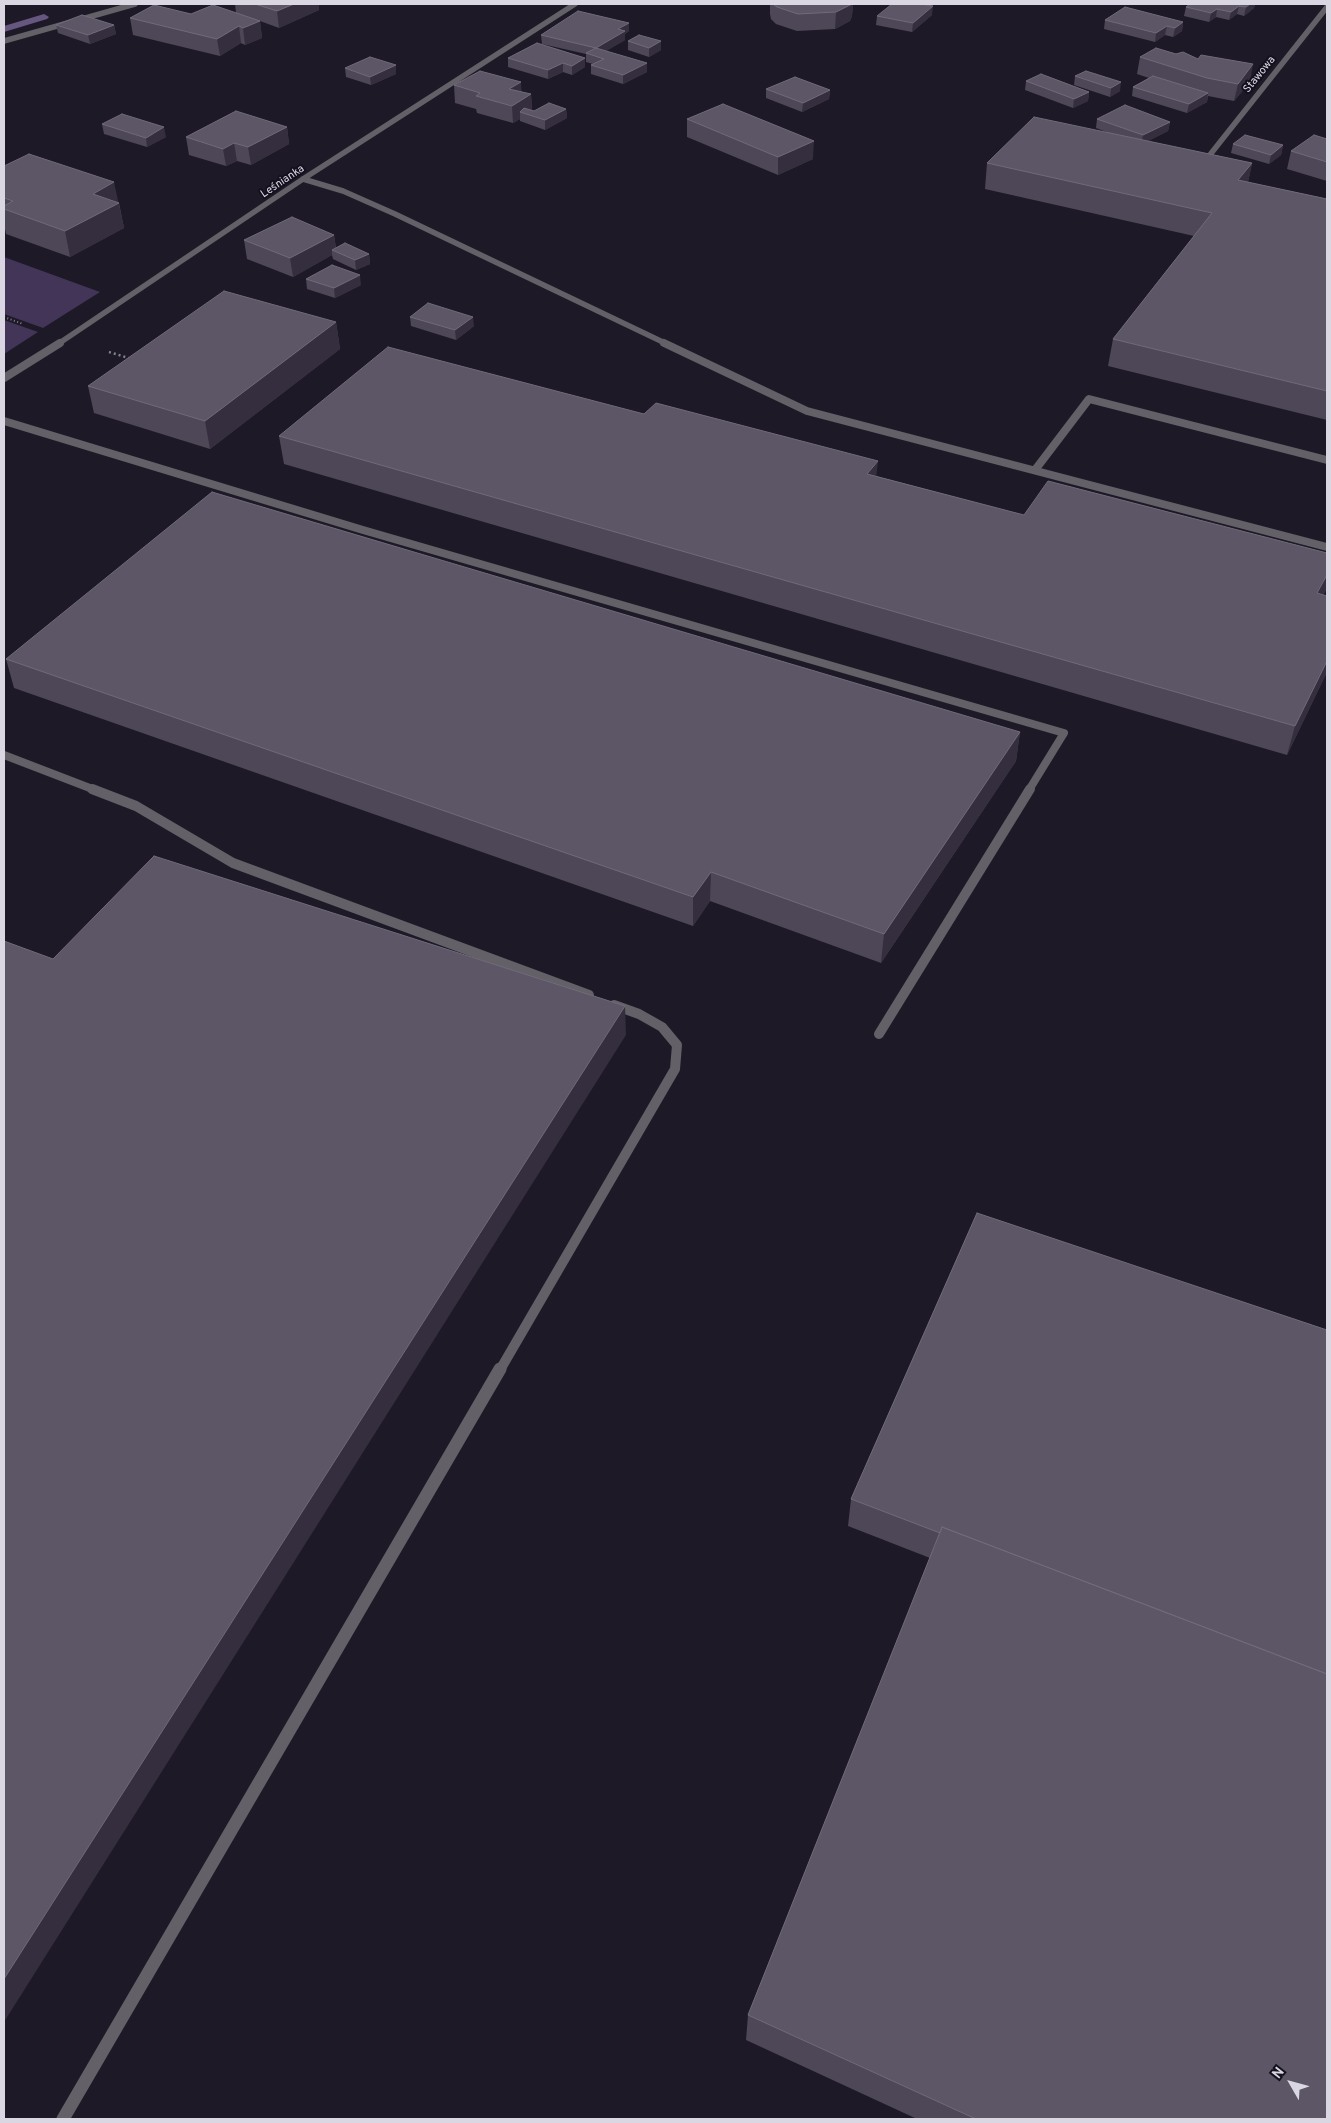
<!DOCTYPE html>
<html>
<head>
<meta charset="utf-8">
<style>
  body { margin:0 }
  #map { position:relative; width:1331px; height:2123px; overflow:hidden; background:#1e1927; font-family:Overpass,sans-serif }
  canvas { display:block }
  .frame { position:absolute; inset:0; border:5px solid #dbd7e2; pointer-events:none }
  .north { position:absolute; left:1266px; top:2058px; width:50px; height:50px; -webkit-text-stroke:4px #15101e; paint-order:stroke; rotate:308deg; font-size:14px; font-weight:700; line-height:20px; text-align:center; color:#dbd7e2 }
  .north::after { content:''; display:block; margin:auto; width:18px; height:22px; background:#dbd7e2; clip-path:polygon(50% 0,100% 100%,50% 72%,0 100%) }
</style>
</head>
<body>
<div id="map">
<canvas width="1331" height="2123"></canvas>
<div class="frame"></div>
<div class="north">N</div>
</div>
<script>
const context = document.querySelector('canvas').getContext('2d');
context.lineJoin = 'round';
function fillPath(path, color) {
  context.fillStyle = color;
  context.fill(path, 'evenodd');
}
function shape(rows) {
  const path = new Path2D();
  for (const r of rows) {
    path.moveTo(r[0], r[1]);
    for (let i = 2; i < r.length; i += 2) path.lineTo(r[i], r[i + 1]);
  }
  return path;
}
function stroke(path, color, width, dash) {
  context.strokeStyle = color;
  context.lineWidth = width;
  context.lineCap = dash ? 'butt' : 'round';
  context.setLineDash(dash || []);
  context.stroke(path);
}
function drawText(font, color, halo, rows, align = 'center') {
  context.font = font + ' Overpass,sans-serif';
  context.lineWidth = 4;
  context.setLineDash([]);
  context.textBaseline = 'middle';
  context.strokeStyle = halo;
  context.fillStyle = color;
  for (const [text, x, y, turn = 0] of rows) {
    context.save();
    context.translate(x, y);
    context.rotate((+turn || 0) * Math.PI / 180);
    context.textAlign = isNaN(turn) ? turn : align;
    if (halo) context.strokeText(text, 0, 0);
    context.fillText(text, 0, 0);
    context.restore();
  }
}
fillPath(shape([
  [4,257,100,292,43,328,4,314],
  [4,320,38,332,4,354]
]), '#423557');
fillPath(shape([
  [44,14,49,17,47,19,4,32,4,26,44,14]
]), '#665781');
stroke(shape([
  [4,317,23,324]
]), '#85808d', 2, [1, 2.5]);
stroke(shape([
  [109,352,132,359]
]), '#85808d', 2.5, [2, 3]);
stroke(shape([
  [303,179,343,191,395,214,667,344]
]), '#636068', 5.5);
stroke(shape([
  [664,343,807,411,1327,547],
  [4,421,363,530,1064,733,1029,790],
  [1035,470,1089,399,1327,460],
  [4,755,95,790]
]), '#636068', 8);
stroke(shape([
  [92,789,136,806,233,863,589,995],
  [879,1034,1030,789],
  [500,1370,675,1069,677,1045,662,1027,639,1014,614,1005]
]), '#636068', 10);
stroke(shape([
  [63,2119,500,1369]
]), '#636068', 13);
stroke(shape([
  [4,41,135,4],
  [1209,156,1327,7]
]), '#636068', 5.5);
stroke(shape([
  [58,344,303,179,575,4]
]), '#636068', 5.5);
stroke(shape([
  [4,378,60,343]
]), '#636068', 8);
fillPath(shape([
  [235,4,319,4,319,10,279,28,260,21,262,38,245,45,241,43,220,56,133,35,130,18,191,14,236,13],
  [770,4,853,4,852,16,850,21,835,29,797,31,776,24,771,19,770,14],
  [1255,4,1254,8,1244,16,1237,14,1229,20,1216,17,1209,22,1184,16,1186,7],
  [932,15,912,32,876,25,877,16],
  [1105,20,1183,22,1182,31,1173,37,1165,35,1155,42,1104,29],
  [56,25,114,25,116,34,90,44,58,33],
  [629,31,625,34,625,40,606,51,647,72,623,84,591,74,591,65,593,64,586,62,586,54,542,44,541,35],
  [628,41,661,41,661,50,649,57,628,50],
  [1140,57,1250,82,1234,101,1208,96,1207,102,1187,113,1132,96,1133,87,1149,78,1137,74],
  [508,58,585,58,585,67,572,75,563,72,548,79,508,67],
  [345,68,396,74,371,85,346,77],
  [1075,76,1120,91,1110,97,1074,85],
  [1026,81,1089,92,1088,101,1073,108,1025,90],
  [454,85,522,92,531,94,532,110,534,111,566,109,567,118,545,130,520,121,520,119,513,123,477,113,476,109,455,103],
  [766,89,830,90,829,99,802,112,766,98],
  [687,119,813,159,778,175,687,137],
  [1097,119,1170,122,1168,131,1148,141,1252,163,1248,182,1327,199,1327,420,1108,366,1113,339,1194,236,985,189,987,163,1109,133,1096,128],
  [102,124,166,137,147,147,104,134],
  [287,127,289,144,251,165,237,161,226,166,189,155,186,137],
  [1327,139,1327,181,1287,169,1291,151],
  [1233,144,1283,145,1281,155,1269,164,1231,153],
  [4,166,119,203,124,228,70,257,6,234,4,224],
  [334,235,336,248,369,254,370,264,356,270,333,259,332,255,293,277,247,259,244,240],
  [306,279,361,285,335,298,307,289],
  [410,317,474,326,456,340,411,326],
  [336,322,340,349,210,449,94,413,88,386],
  [279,436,876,476,1327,596,1327,672,1287,755,284,464],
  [6,659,1020,732,1016,761,881,963,710,901,693,926,14,688],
  [977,1213,1327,2119,917,2119,746,2040,748,2015,930,1558,848,1526,851,1499]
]), '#4d4757');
fillPath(shape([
  [294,4,319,4,319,10,279,28,277,11],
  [852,4,853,4,852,16,850,21,835,29,836,12],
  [1250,4,1255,4,1254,8,1244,16,1246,7],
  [933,6,932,15,912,32,913,23],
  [1239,6,1237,14,1229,20,1231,12],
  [1217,9,1216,17,1209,22,1211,13],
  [260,21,262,38,245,45,243,28],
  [1183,22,1182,31,1173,37,1175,28],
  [629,23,629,31,625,34,625,40,596,57,596,48,618,29],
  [114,25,116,34,90,44,88,35],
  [239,26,241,43,220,56,217,39],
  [1167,26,1165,35,1155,42,1156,33],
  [661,41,661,50,649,57,649,48],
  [585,58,585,67,572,75,572,66],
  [563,63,563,72,548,79,548,70],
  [647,63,647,72,623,84,623,75],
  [1253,64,1250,82,1234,101,1238,84],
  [396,65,396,74,371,85,370,77],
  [521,82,522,99,510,106,509,89],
  [1121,82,1120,91,1110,97,1111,88],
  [830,90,829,99,802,112,803,103],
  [1089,92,1088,101,1073,108,1074,99],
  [1208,93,1207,102,1187,113,1189,104],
  [531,94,532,112,520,112,520,119,513,123,512,106],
  [566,109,567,118,545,130,545,120],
  [1170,122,1168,131,1141,145,1143,135],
  [164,127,166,137,147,147,146,138],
  [287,127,289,144,251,165,248,147],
  [814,141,813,159,778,175,778,157],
  [234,143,237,161,226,166,223,149],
  [1283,145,1281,155,1269,164,1271,155],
  [1252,163,1247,188,1238,180],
  [114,182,124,228,70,257,65,231,93,194],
  [334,235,336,252,332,250,332,255,293,277,290,258],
  [369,254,370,264,356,270,355,260],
  [360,275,361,285,335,298,334,288],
  [473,317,474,326,456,340,455,330],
  [336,322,340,349,210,449,205,421],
  [878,461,875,489,867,474],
  [1327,575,1327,589,1309,621,1317,593],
  [1327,661,1327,672,1287,755,1295,726],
  [1020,732,1016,761,881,963,884,934],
  [711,872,710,901,693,926,693,897],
  [625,1006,626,1035,4,2022,4,1979]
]), '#342e3e');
const building = shape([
  [255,4,294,4,277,11,255,4],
  [773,4,852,4,836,12,798,14,777,7,773,4],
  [892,4,921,4,933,6,913,23,877,16,892,4],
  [1190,4,1250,4,1246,7,1239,6,1231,12,1217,9,1211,13,1186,7,1190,4],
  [154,5,191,14,213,5,260,21,243,28,239,26,217,39,130,18,154,5],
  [1125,7,1183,22,1175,28,1167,26,1156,33,1105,20,1125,7],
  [578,11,629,23,618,29,625,31,596,48,647,63,623,75,591,65,604,59,586,53,596,48,541,35,578,11],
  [82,15,114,25,88,35,56,25,82,15],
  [639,35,661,41,649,48,628,41,639,35],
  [537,43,585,58,572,66,563,63,548,70,508,58,537,43],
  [1156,48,1176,54,1183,52,1198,59,1201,55,1253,64,1238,84,1207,78,1140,57,1156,48],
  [370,57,396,65,370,77,345,68,370,57],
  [480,71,521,82,509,89,531,94,512,106,476,96,480,93,454,85,480,71],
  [1086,71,1121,82,1111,88,1075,76,1086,71],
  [1041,74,1089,92,1074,99,1026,81,1041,74],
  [1153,76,1208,93,1189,104,1133,87,1153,76],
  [795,77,830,90,803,103,766,89,795,77],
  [549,103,566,109,545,120,520,112,524,108,534,111,549,103],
  [723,104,814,141,778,157,687,119,723,104],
  [1125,105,1170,122,1143,135,1097,119,1125,105],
  [236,111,287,127,248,147,234,143,223,149,186,137,236,111],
  [122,114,164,127,146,138,102,124,122,114],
  [1034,117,1252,163,1238,180,1327,199,1327,391,1113,339,1212,213,987,163,1034,117],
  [1245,135,1283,145,1271,155,1233,144,1245,135],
  [1314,135,1327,139,1327,162,1291,151,1314,135],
  [29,154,114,182,93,194,119,203,65,231,4,209,4,206,13,201,4,198,4,166,29,154],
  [292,217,334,235,290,258,244,240,292,217],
  [345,243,369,254,355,260,332,250,345,243],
  [332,265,360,275,334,288,306,279,332,265],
  [224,291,336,322,205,421,88,386,224,291],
  [428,303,473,317,455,330,410,317,428,303],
  [388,347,644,414,656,403,878,461,867,474,1024,515,1048,481,1327,553,1327,575,1317,593,1327,596,1327,661,1295,726,279,436,388,347],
  [212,492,1020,732,884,934,711,872,693,897,6,659,212,492],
  [154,856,625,1006,4,1979,4,941,53,959,154,856],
  [977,1213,1327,1330,1327,1674,942,1527,940,1533,851,1499,977,1213],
  [942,1527,1327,1674,1327,2119,976,2119,748,2015,942,1527]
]);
fillPath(building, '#5c5666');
stroke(building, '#706a7a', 1);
drawText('11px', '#dbd7e2', '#15101e', [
  ["Stawowa",1260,75,-51],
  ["Leśnianka",283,182,-34]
]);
</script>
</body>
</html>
